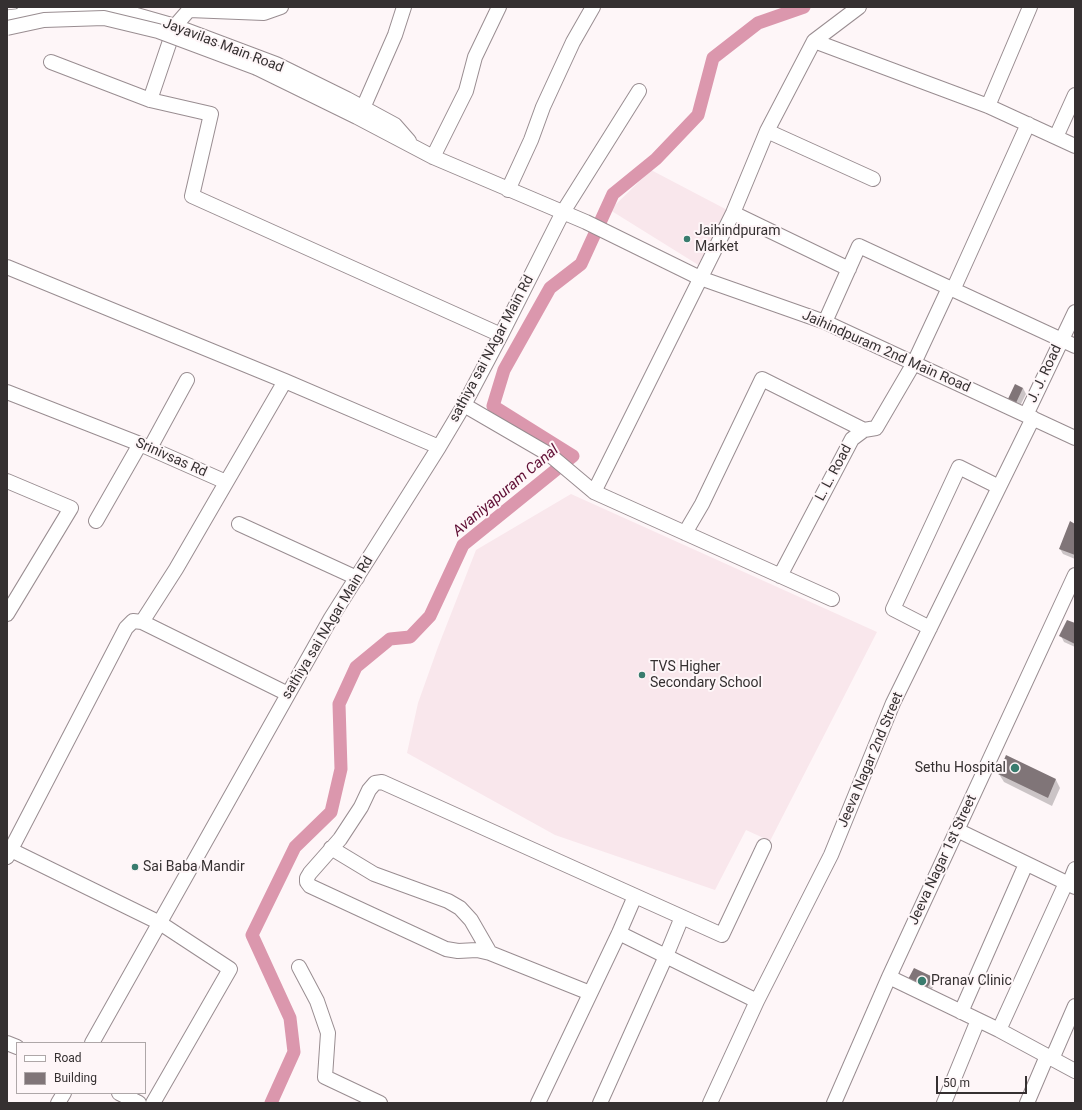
<!DOCTYPE html>
<html>
<head>
<meta charset="utf-8">
<style>
  body { margin:0 }
  #map { position:relative; width:1082px; height:1110px; overflow:hidden; background:#fef6f8; font-family:Roboto,sans-serif }
  canvas { display:block }
  .frame { position:absolute; inset:0; border:8px solid #353031; pointer-events:none }
  .legend { position:absolute; left:16px; top:1042px; width:130px; height:52px; box-sizing:border-box; background:#fef6f8; border:1px solid #aea7a8; margin:0; padding:5px 7px; list-style:none; font-size:12px; color:#353031 }
  .legend li { display:flex; align-items:center; gap:8px; height:20px }
  .legend b { width:20px; border:1px solid #aea7a8 }
  .scale { position:absolute; left:936px; top:1076px; width:91px; height:18px; box-sizing:border-box; border:2px solid #353031; border-top:0; padding-left:5px; font-size:12px; line-height:14px; white-space:nowrap; color:#353031; -webkit-text-stroke:3px #fef6f8; paint-order:stroke }
</style>
</head>
<body>
<div id="map">
<canvas width="1082" height="1110"></canvas>
<div class="frame"></div>
<ul class="legend">
<li><b style="height:5px;background:#fff"></b>Road</li>
<li><b style="height:11px;background:#807578"></b>Building</li>
</ul>
<div class="scale">50 m</div>
</div>
<script>
const context = document.querySelector('canvas').getContext('2d');
context.lineJoin = 'round';
function fillPath(path, color) {
  context.fillStyle = color;
  context.fill(path, 'evenodd');
}
function shape(rows) {
  const path = new Path2D();
  for (const r of rows) {
    path.moveTo(r[0], r[1]);
    for (let i = 2; i < r.length; i += 2) path.lineTo(r[i], r[i + 1]);
  }
  return path;
}
function stroke(path, color, width, dash) {
  context.strokeStyle = color;
  context.lineWidth = width;
  context.lineCap = dash ? 'butt' : 'round';
  context.setLineDash(dash || []);
  context.stroke(path);
}
function drawText(font, color, halo, rows, align = 'center') {
  context.font = font + ' Roboto,sans-serif';
  context.lineWidth = 4;
  context.setLineDash([]);
  context.textBaseline = 'middle';
  context.strokeStyle = halo;
  context.fillStyle = color;
  for (const [text, x, y, turn = 0] of rows) {
    context.save();
    context.translate(x, y);
    context.rotate((+turn || 0) * Math.PI / 180);
    context.textAlign = isNaN(turn) ? turn : align;
    if (halo) context.strokeText(text, 0, 0);
    context.fillText(text, 0, 0);
    context.restore();
  }
}
fillPath(shape([
  [651,170,733,213,700,266,610,210],
  [571,494,877,632,770,841,746,830,715,890,555,835,407,753,418,703,438,647,476,550]
]), '#f9e7ec');
fillPath(shape([
  [1023,388,1026,394,1018,410,1011,407],
  [1075,525,1075,559,1063,554,1060,549],
  [1075,624,1075,647,1064,642,1061,636],
  [999,774,1056,780,1060,788,1052,806,1004,782],
  [932,978,935,983,928,997,911,988]
]), '#0003');
stroke(shape([
  [271,1103,294,1052,290,1018,252,935,295,847,331,812,341,769,339,704,356,667,390,639,410,637,430,616,463,545,573,456,493,406,504,370,550,288,581,264,613,194,656,159,698,115,713,58,758,23,804,7]
]), '#db97ad', 13);
fillPath(shape([
  [1015,384,1023,388,1015,405,1007,401],
  [1070,521,1075,524,1075,555,1059,549],
  [1067,620,1075,623,1075,644,1059,636],
  [1006,755,1056,779,1048,798,998,774],
  [914,968,933,977,925,992,906,983]
]), '#807578');
const minor = shape([
  [7,16,70,10,91,10,133,14,175,26,276,64,347,99,395,125,409,141],
  [814,41,859,7],
  [51,62,150,100,211,114,192,196,501,335],
  [257,68,357,117,433,157,586,222,700,278,825,322,1075,438],
  [150,100,175,26,189,10,264,13,281,7],
  [988,106,1030,7],
  [363,108,395,35,404,7],
  [767,131,873,179],
  [1056,137,1075,95],
  [433,157,466,91,475,57,499,7],
  [508,190,531,140,543,107,573,42,593,7],
  [733,213,849,269],
  [7,267,285,381,439,447],
  [953,290,1028,124],
  [825,322,859,246,1075,346],
  [7,392,140,444,226,482],
  [464,405,550,455,594,492,832,599],
  [1026,415,1075,312],
  [150,448,187,380],
  [7,481,71,508,7,614],
  [594,492,733,213,767,131,814,41,988,106,1075,146],
  [96,521,140,444],
  [239,524,357,578],
  [685,533,702,504,762,379,864,430],
  [780,576,852,439,864,430,876,428,914,363,949,288],
  [142,622,176,569,285,381],
  [930,628,893,609,959,467,999,487],
  [957,830,1075,887],
  [331,848,374,874,448,901,460,908,471,920,490,953],
  [11,850,160,923,230,969,153,1103],
  [7,857,126,628,133,621,142,622,288,694],
  [1069,884,1075,869],
  [619,933,757,1001],
  [299,967,317,1001,328,1033,325,1077,380,1103],
  [889,977,999,1030,1075,1071],
  [590,993,490,953,477,950,458,951,446,949,310,886,307,882,307,878,310,873,340,839,361,807,369,790,375,783,382,782,722,935,764,846],
  [961,1012,1026,864],
  [999,1030,1066,883],
  [7,1043,17,1047],
  [92,1043,331,618,439,447,464,405,501,335,563,212,639,91],
  [1052,1059,1075,1006],
  [119,1093,139,1103],
  [58,1103,64,1093],
  [538,1103,619,933,635,896],
  [600,1103,666,956,682,917],
  [710,1103,757,1001,831,855,893,703,1033,418],
  [834,1103,889,977,1075,575],
  [944,1103,978,1020],
  [1027,1103,1047,1056]
]);
stroke(minor, '#998d91', 16);
stroke(minor, '#fff', 14);
const rail = shape([
  [7,8,16,7]
]);
stroke(rail, '#928c8d', 4.5);
stroke(rail, '#fef6f8', 3, [9]);
const minorBridge = shape([
  [7,28,44,20,104,18,158,31,257,68]
]);
stroke(minorBridge, '#998d91', 16, []);
stroke(minorBridge, '#fff', 14);
for (const [x, y, r, color] of [
  [687,239,4,"#397c6e"],
  [642,675,4,"#397c6e"],
  [1015,768,5,"#397c6e"],
  [135,867,4,"#397c6e"],
  [922,981,5,"#397c6e"]
]) {
  const dot = new Path2D();
  dot.arc(x, y, r, 0, 2 * Math.PI);
  context.fillStyle = color;
  context.fill(dot);
  stroke(dot, '#fef6f8', 1.5);
}
drawText('14px', '#353031', '#fef6f8', [
  ["Jayavilas Main Road",223,46,21],
  ["sathiya sai NAgar Main Rd",492,349,-62],
  ["Jaihindpuram 2nd Main Road",886,352,24],
  ["J. J. Road",1045,374,-65],
  ["Srinivsas Rd",171,458,24],
  ["L. L. Road",834,473,-62],
  ["sathiya sai NAgar Main Rd",328,628,-59],
  ["Jeeva Nagar 2nd Street",871,760,-67],
  ["Jeeva Nagar 1st Street",943,860,-65]
]);
drawText('14px', '#353031', '#fef6f8', [
  ["Jaihindpuram",695,231],
  ["Market",695,247],
  ["TVS Higher",650,667],
  ["Secondary School",650,683],
  ["Sethu Hospital",1006,768,"right"],
  ["Sai Baba Mandir",143,867],
  ["Pranav Clinic",931,981]
], 'left');
drawText('italic 15px', '#600f35', '#fef6f8', [
  ["Avaniyapuram Canal",506,491,-40]
]);
</script>
</body>
</html>
